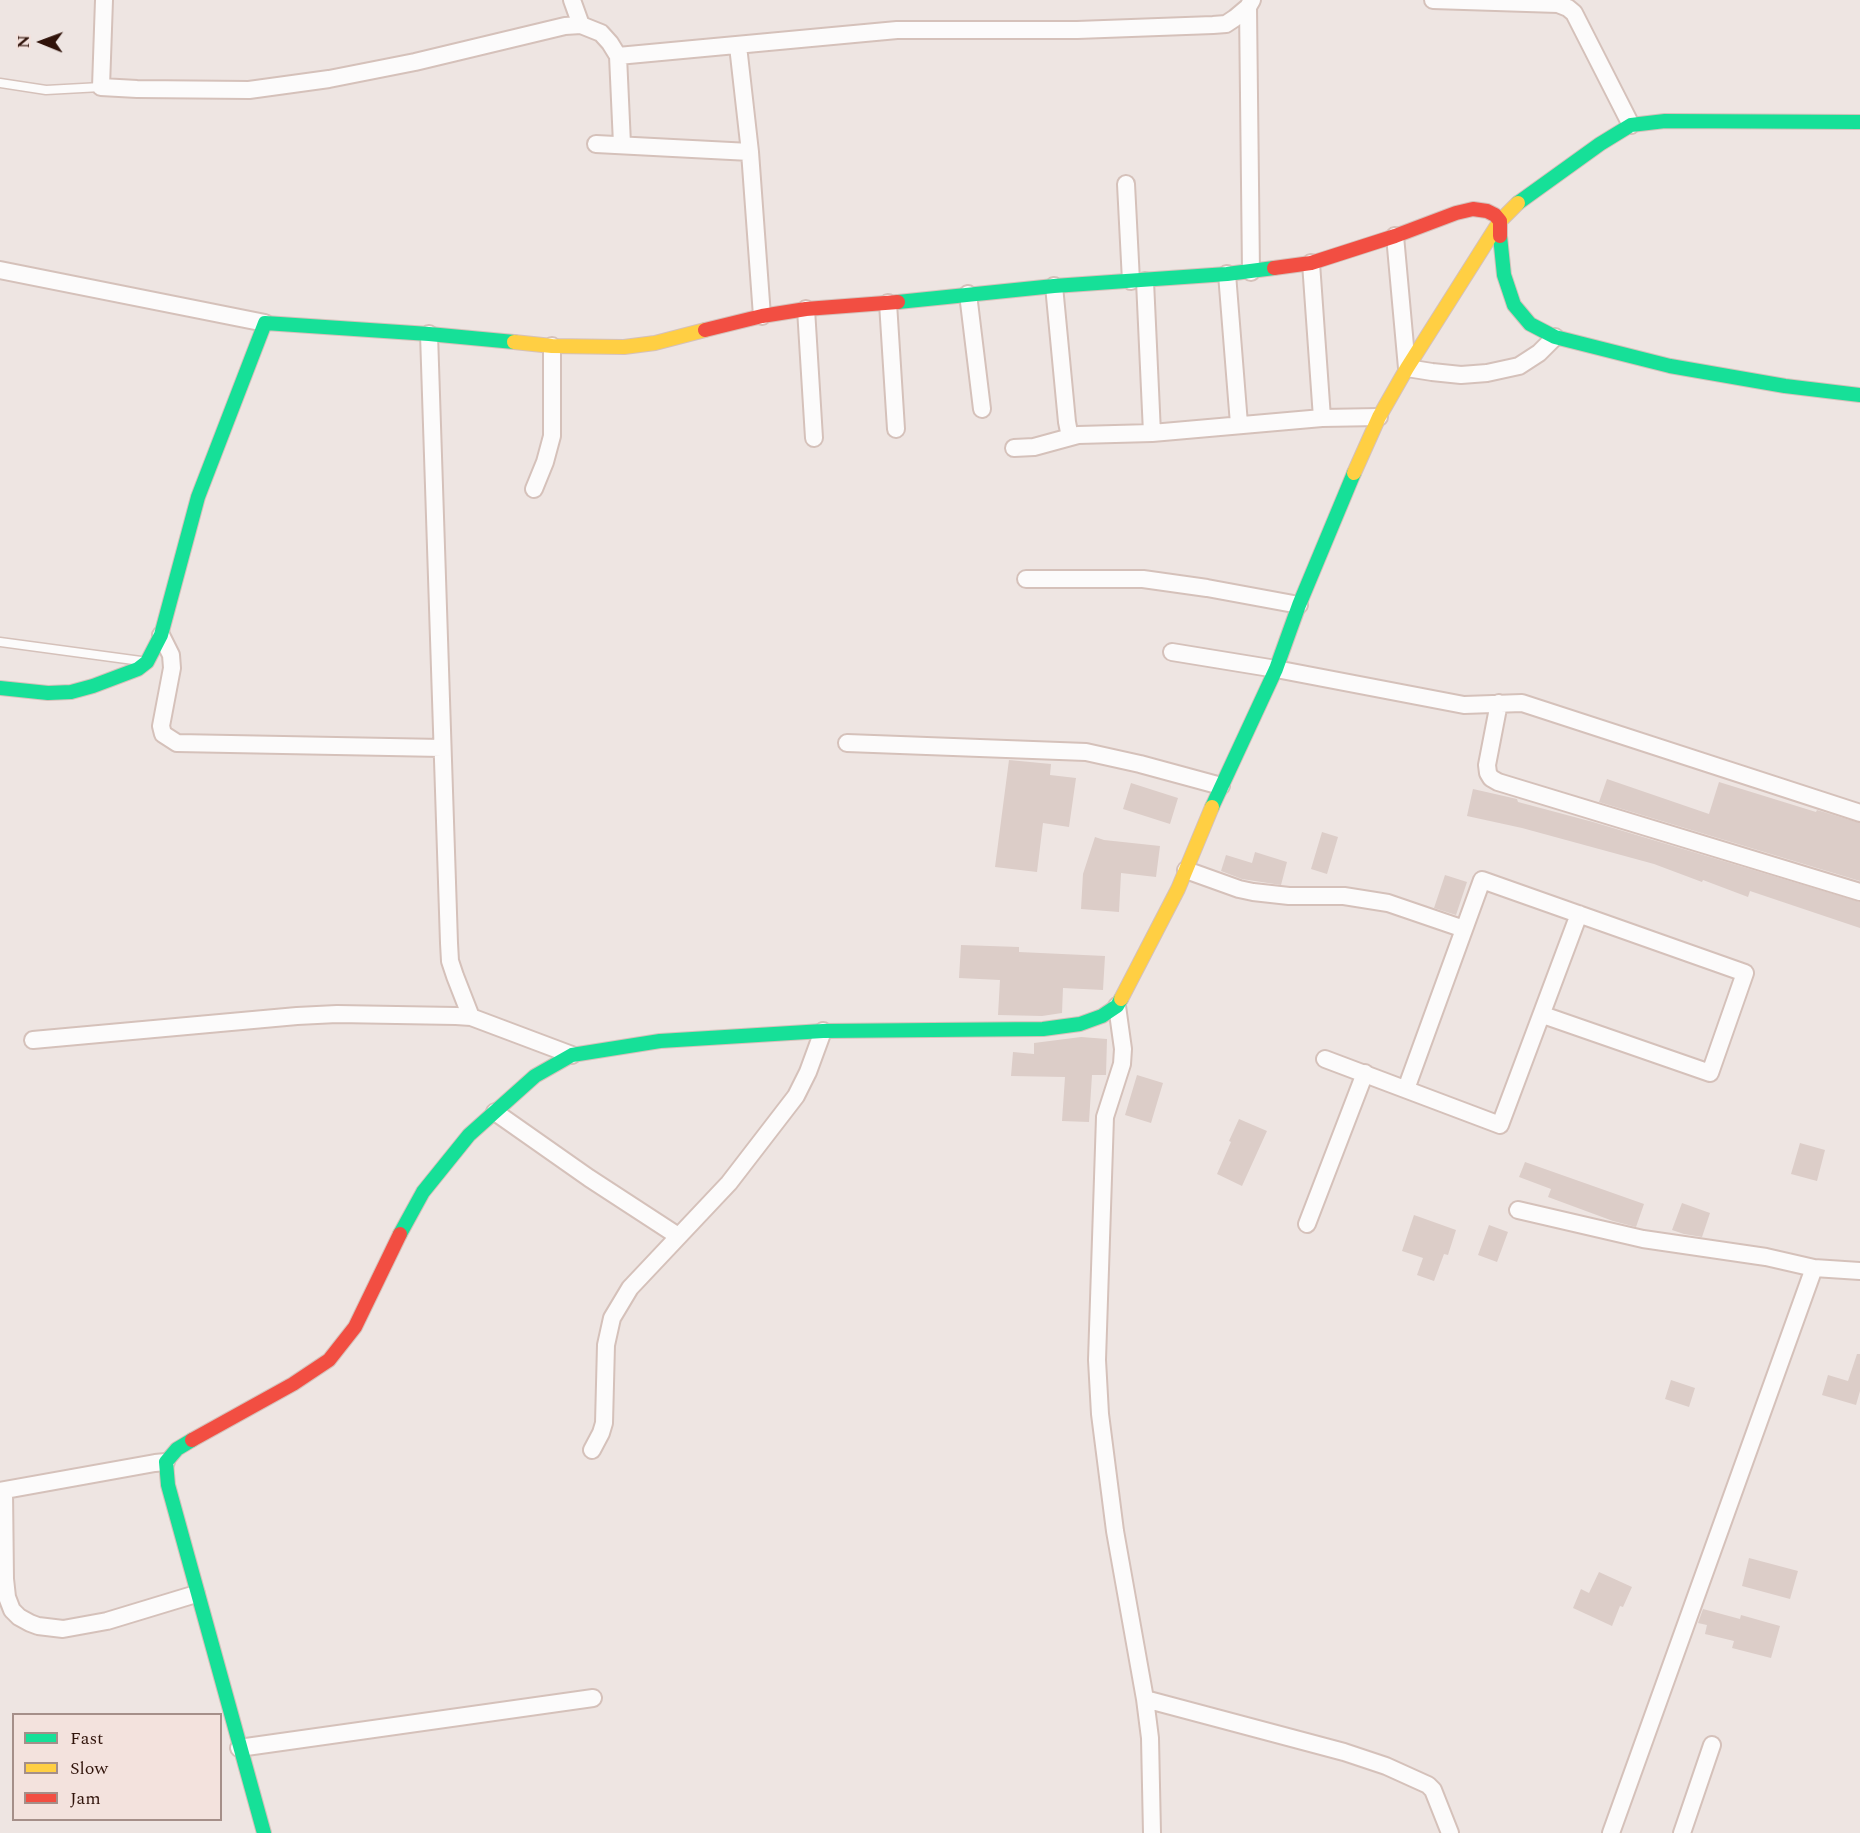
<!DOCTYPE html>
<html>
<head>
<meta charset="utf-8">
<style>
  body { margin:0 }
  #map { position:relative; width:1860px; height:1833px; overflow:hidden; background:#eee5e2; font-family:Spectral,serif }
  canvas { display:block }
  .legend { position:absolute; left:12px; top:1713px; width:210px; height:108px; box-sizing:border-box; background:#f3e2dd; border:2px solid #a58f89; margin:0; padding:8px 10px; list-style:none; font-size:18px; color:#30130a }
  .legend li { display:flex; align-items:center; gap:12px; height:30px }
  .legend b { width:30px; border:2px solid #a58f89 }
  .north { position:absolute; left:12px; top:12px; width:60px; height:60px; -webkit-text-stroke:4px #f3e2dd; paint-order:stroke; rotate:271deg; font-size:16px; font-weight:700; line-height:24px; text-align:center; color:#30130a }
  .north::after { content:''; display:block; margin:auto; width:21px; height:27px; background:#30130a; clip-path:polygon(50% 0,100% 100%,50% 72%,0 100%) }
</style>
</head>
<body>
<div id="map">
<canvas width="1860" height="1833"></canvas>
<ul class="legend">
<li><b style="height:8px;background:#16e098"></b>Fast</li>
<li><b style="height:8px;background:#ffcf43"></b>Slow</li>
<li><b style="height:8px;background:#f24e42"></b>Jam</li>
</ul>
<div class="north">N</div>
</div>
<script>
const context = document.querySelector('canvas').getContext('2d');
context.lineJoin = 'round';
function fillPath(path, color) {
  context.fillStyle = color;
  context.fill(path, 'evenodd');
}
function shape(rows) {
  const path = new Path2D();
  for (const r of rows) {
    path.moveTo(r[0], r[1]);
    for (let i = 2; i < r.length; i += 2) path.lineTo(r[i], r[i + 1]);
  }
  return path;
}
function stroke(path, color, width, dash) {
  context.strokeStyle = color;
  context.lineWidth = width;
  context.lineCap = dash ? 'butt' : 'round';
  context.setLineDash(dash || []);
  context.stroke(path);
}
fillPath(shape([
  [1009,760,1051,764,1050,775,1076,778,1069,827,1043,823,1037,872,995,867],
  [1607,779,1709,814,1719,782,1816,812,1817,810,1860,823,1860,881,1599,802],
  [1131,783,1178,798,1170,824,1123,809],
  [1473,789,1517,799,1518,802,1593,822,1860,902,1860,928,1750,891,1748,897,1703,880,1702,882,1654,864,1522,828,1467,816],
  [1322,832,1338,837,1327,874,1311,869],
  [1095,837,1104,840,1160,846,1156,877,1121,873,1119,912,1081,909,1083,874],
  [1255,852,1287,862,1281,885,1242,879,1221,871,1226,855,1252,863],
  [1445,875,1467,882,1456,915,1434,908],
  [961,945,1019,947,1019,952,1105,956,1103,990,1063,988,1062,1013,1042,1016,998,1015,1000,980,959,978],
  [1081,1037,1107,1039,1106,1075,1092,1075,1089,1122,1062,1121,1065,1077,1011,1076,1013,1052,1034,1054,1034,1043],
  [1137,1075,1163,1083,1151,1123,1125,1115],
  [1239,1119,1267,1131,1242,1186,1217,1174,1231,1142,1229,1141],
  [1800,1143,1825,1150,1817,1181,1791,1174],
  [1525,1162,1644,1204,1636,1227,1613,1221,1548,1197,1551,1189,1519,1177],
  [1682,1203,1710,1213,1702,1237,1684,1234,1672,1230],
  [1414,1215,1456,1230,1448,1255,1444,1254,1434,1281,1417,1275,1423,1258,1402,1251],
  [1489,1225,1508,1232,1497,1262,1478,1255],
  [1857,1354,1860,1354,1860,1391,1856,1405,1822,1395,1828,1375,1848,1381],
  [1671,1380,1695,1388,1689,1407,1665,1399],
  [1749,1558,1798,1571,1790,1599,1742,1586],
  [1599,1572,1632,1587,1623,1607,1620,1606,1612,1626,1573,1608,1581,1589,1589,1593],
  [1703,1609,1740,1619,1741,1615,1780,1626,1771,1658,1732,1648,1734,1641,1705,1634,1707,1625,1698,1623]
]), '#dccdc8');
const lane = shape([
  [0,83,46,90,101,87],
  [0,642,141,661]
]);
const street = shape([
  [104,0,101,87,137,89,249,90,329,79,415,62,565,26,581,25,572,0],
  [1433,0,1558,4,1568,8,1574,13,1631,125],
  [1248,7,1251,272],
  [581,25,601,33,610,43,618,56,897,30,1077,30,1213,25,1226,24,1235,18,1248,7,1252,0],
  [738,46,750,152,762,316],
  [618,56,622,144],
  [596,144,750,152],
  [1126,184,1131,281],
  [1395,236,1407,368,1432,372,1461,375,1487,373,1519,366,1539,353,1555,337],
  [1311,263,1322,418],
  [0,270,265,323],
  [1227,274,1239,424],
  [1145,281,1152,433],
  [1054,286,1067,422,1070,437],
  [968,294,982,409],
  [888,303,896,429],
  [806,309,814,438],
  [429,334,449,943,450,961,455,976,471,1017],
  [1014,448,1034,447,1078,435,1152,433,1322,418,1379,417],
  [534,489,545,462,552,436,552,346],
  [1026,579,1143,579,1207,588,1299,605],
  [161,635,171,655,172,668,161,726,163,734,177,743,442,748],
  [1172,652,1276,669,1464,705,1522,703,1860,813],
  [1499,703,1487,765,1488,773,1491,778,1498,782,1860,892],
  [847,743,1086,752,1140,764,1221,786],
  [1186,870,1239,889,1253,892,1289,896,1344,896,1388,903,1464,929],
  [1117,1006,1123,1049,1122,1064,1105,1117,1097,1360,1100,1414,1115,1531,1145,1699,1150,1738,1152,1833],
  [33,1040,297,1016,337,1014,456,1016,471,1017,572,1055],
  [1325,1059,1500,1125,1579,914],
  [1406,1089,1482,880,1745,973,1710,1073,1543,1015],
  [495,1112,589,1178,678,1236],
  [1518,1210,1643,1239,1766,1257,1814,1268],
  [1307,1224,1365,1073],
  [592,1450,601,1433,604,1423,606,1345,612,1318,630,1288,729,1183,796,1096,808,1072,823,1031],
  [0,1491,155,1463,166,1462],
  [4,1491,5,1579,7,1597,12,1610,19,1617,30,1623,38,1626,63,1629,107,1621,196,1594],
  [1145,1699,1344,1752,1386,1766,1428,1785,1433,1790,1450,1833],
  [239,1748,593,1698],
  [1611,1833,1814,1268,1860,1271],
  [1682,1833,1712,1745]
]);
const fast = shape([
  [1518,203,1600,144,1631,125,1665,121,1860,122],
  [1500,236,1504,275,1514,305,1530,324,1555,337,1670,366,1785,386,1860,395],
  [898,302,1054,286,1227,274,1274,268],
  [0,688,48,693,71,692,93,686,138,669,147,662,161,635,198,497,265,323,429,334,514,342],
  [1212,807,1276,669,1299,605,1354,473],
  [400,1234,423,1192,469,1135,535,1076,572,1055,660,1041,823,1031,1043,1029,1080,1024,1102,1016,1117,1006,1121,999],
  [192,1440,177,1449,166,1462,168,1485,264,1833]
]);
const slow = shape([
  [514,342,552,346,624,347,655,343,705,330],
  [1354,473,1379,417,1407,368,1500,221,1518,203],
  [1121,999,1178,889,1212,807]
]);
const jam = shape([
  [1274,268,1311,263,1395,236,1456,213,1473,209,1487,211,1495,215,1500,221,1500,236],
  [705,330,762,316,806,309,898,302],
  [192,1440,293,1384,329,1360,355,1327,400,1234]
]);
stroke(lane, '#d5c1ba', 11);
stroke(street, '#d5c1ba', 20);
stroke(fast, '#d5c1ba', 16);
stroke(slow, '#d5c1ba', 16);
stroke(jam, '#d5c1ba', 16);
stroke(lane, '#fcfbfb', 8);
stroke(street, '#fcfbfb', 16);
stroke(fast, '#16e098', 14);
stroke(slow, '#ffcf43', 14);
stroke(jam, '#f24e42', 14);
</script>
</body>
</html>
